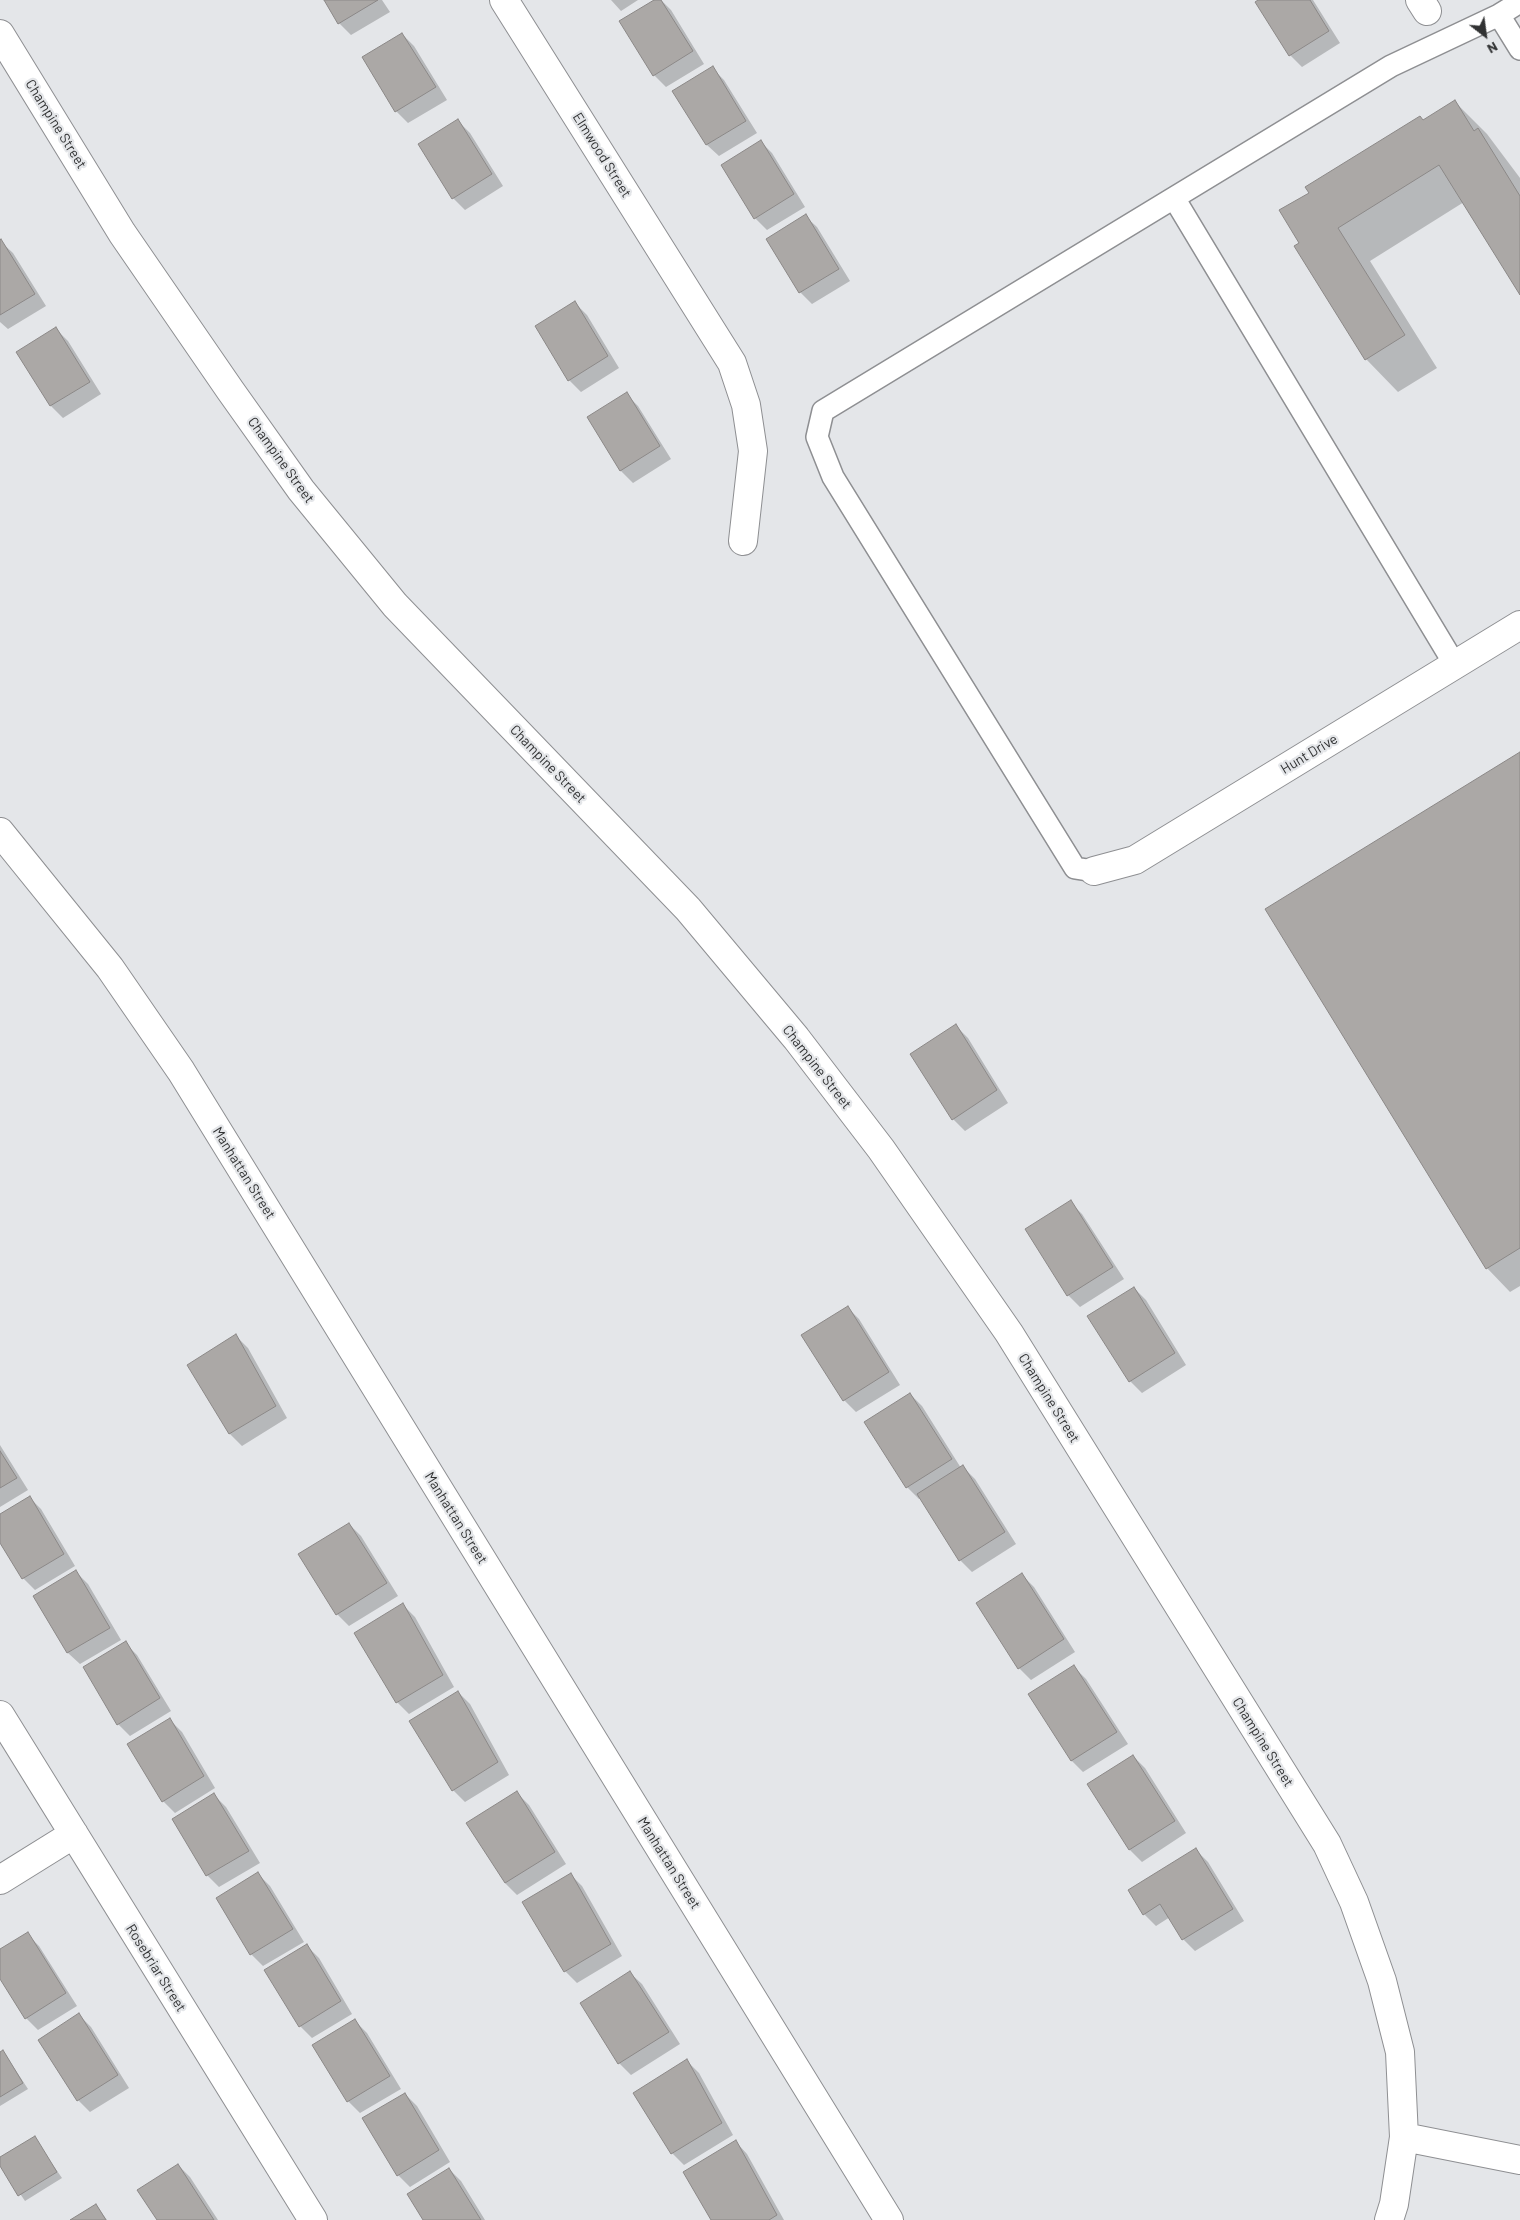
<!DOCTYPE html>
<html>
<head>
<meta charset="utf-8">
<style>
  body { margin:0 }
  #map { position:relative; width:1520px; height:2220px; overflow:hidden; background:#e4e6e9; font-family:Barlow,sans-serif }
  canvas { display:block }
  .north { position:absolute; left:1460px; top:10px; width:50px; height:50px; -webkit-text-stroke:4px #e4e6e9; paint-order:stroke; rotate:150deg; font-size:14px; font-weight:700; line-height:20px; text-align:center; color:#313233 }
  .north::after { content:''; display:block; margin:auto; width:18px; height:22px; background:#313233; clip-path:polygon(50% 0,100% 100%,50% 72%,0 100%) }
</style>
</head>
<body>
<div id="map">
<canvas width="1520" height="2220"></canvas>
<div class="north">N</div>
</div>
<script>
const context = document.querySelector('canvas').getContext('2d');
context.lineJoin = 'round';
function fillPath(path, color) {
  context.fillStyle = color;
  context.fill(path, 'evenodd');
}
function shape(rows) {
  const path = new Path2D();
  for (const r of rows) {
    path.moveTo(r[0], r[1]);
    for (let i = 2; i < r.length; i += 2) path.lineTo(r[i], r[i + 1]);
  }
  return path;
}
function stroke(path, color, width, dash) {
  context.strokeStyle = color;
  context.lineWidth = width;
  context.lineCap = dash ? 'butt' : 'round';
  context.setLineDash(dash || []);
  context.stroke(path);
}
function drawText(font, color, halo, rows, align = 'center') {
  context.font = font + ' Barlow,sans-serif';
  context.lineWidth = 4.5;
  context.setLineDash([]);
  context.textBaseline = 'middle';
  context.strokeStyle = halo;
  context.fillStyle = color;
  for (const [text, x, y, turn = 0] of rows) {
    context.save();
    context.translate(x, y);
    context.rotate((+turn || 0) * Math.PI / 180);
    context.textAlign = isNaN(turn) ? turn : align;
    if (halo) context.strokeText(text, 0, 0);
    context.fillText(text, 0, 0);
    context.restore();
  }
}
fillPath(shape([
  [325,0,382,0,390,12,351,35,339,23],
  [611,0,638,0,621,11],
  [656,0,661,0,671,10,704,64,666,87,654,75],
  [1260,0,1313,0,1340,43,1302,67,1290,55],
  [402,34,414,46,447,100,408,123,396,111,364,58],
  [712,68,724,80,757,133,719,156,707,145,674,91],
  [1455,102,1487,134,1520,178,1520,293,1464,202,1370,261,1437,368,1398,392,1366,359,1296,247,1424,121],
  [458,121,470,133,503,186,465,210,453,198],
  [760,141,772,153,805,207,767,230,755,218,723,165],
  [805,216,817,227,850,281,812,304,800,292,767,239],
  [0,241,13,253,46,306,8,329,0,322],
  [575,303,587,315,619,368,581,392,569,380],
  [56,329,68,341,101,394,63,418,51,406,18,352],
  [626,394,638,406,671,459,633,483,621,471,588,417],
  [1520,754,1520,1286,1510,1292,1487,1268,1267,910],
  [956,1026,968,1038,1008,1103,965,1131,953,1119],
  [1070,1202,1082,1214,1124,1279,1080,1307,1068,1295],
  [1134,1288,1146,1300,1186,1365,1142,1393,1130,1381],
  [847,1307,859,1319,900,1385,856,1412,844,1400],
  [236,1336,248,1348,287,1418,242,1446,230,1434,189,1365],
  [910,1394,922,1406,961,1468,963,1467,975,1479,1016,1544,972,1572,960,1560,921,1498,919,1499,907,1487],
  [0,1445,28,1490,0,1507],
  [29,1497,41,1509,75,1566,35,1590,23,1578,0,1541,0,1515],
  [349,1524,361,1536,398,1596,349,1626,337,1614,300,1555],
  [76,1572,88,1584,121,1640,80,1664,68,1653,35,1596],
  [1022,1575,1034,1587,1075,1652,1031,1680,1019,1668,978,1603],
  [403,1605,415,1617,454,1687,409,1714,397,1702],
  [125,1643,137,1655,171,1711,130,1736,118,1724],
  [1074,1667,1086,1679,1128,1744,1083,1772,1071,1760],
  [458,1692,470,1704,509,1775,465,1802,453,1790],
  [170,1720,182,1732,215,1788,175,1813,163,1801],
  [1133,1756,1145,1768,1186,1833,1142,1862,1130,1850,1089,1785],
  [517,1793,529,1805,566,1864,517,1895,505,1883],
  [214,1795,226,1807,260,1863,219,1887,207,1875,174,1819],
  [1196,1850,1208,1862,1244,1921,1195,1951,1183,1939,1170,1917,1156,1926,1144,1914],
  [258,1874,270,1886,304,1942,263,1966,251,1954],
  [570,1874,582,1886,622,1956,577,1983,565,1971],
  [27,1934,39,1946,77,2006,38,2030,26,2018,0,1977,0,1951],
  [307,1946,319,1958,352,2014,312,2038,300,2026,266,1970],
  [630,1973,642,1984,680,2044,631,2075,619,2063],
  [79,2015,91,2027,129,2088,90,2112,78,2100,40,2040],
  [355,2021,367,2033,401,2089,360,2113,348,2101],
  [3,2051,28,2089,0,2106,0,2053],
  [687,2061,699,2073,733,2135,684,2165,672,2153],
  [405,2094,417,2106,450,2162,410,2187,398,2175],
  [34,2138,62,2178,25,2201,0,2164,0,2159],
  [736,2142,747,2154,784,2220,712,2220],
  [178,2165,190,2177,218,2220,158,2220],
  [449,2169,461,2181,485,2220,424,2220],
  [96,2205,107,2220,72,2220]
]), '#0003');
const building = shape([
  [324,0,378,0,338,24,324,0],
  [654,0,661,0,693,51,653,76,619,21,654,0],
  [1258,0,1310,0,1329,31,1289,56,1255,2,1258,0],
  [402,33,436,87,395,112,362,57,402,33],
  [713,66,746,121,706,145,672,91,713,66],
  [1455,100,1474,131,1478,128,1520,196,1520,295,1439,165,1338,228,1405,335,1365,360,1294,246,1299,243,1279,210,1309,193,1305,187,1420,116,1423,120,1455,100],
  [458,119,492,174,452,199,418,144,458,119],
  [761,140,794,194,754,219,721,165,761,140],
  [806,214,839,269,799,293,766,239,806,214],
  [1,239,35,294,0,315,0,240,1,239],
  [575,301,608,356,568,381,535,326,575,301],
  [56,327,90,382,50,406,16,352,56,327],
  [627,392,660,446,620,471,587,417,627,392],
  [1520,752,1520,1248,1486,1269,1265,909,1520,752],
  [956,1024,997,1090,952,1120,910,1054,956,1024],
  [1071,1200,1113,1267,1067,1296,1025,1229,1071,1200],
  [1134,1287,1175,1353,1129,1382,1087,1316,1134,1287],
  [848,1306,889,1372,843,1401,801,1335,848,1306],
  [236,1334,276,1406,229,1434,187,1365,236,1334],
  [910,1393,952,1459,906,1488,864,1422,910,1393],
  [0,1451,17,1478,0,1488,0,1451],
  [963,1465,1005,1532,959,1561,917,1494,963,1465],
  [30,1496,64,1554,22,1579,0,1543,0,1514,30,1496],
  [349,1523,387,1583,336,1615,298,1554,349,1523],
  [76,1570,110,1628,67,1653,33,1596,76,1570],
  [1022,1573,1064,1639,1018,1669,976,1603,1022,1573],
  [403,1603,443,1675,396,1703,354,1633,403,1603],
  [126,1641,160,1698,117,1725,83,1667,126,1641],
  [1074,1665,1117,1732,1071,1761,1028,1694,1074,1665],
  [458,1691,498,1762,452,1791,409,1721,458,1691],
  [170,1718,204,1776,162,1802,127,1744,170,1718],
  [1133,1755,1175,1821,1129,1850,1087,1784,1133,1755],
  [517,1791,555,1852,505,1883,466,1823,517,1791],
  [214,1793,249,1851,206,1876,172,1819,214,1793],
  [1196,1848,1233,1909,1182,1940,1160,1904,1143,1915,1128,1890,1196,1848],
  [258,1872,293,1929,250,1955,216,1898,258,1872],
  [571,1873,611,1944,564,1972,522,1902,571,1873],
  [28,1932,66,1993,25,2019,0,1979,0,1949,28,1932],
  [307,1944,341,2001,299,2027,264,1970,307,1944],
  [630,1971,669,2032,618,2064,580,2003,630,1971],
  [79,2013,118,2075,77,2101,38,2040,79,2013],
  [355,2019,390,2076,347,2102,312,2045,355,2019],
  [3,2050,23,2083,0,2097,0,2052,3,2050],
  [687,2059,722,2123,671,2154,633,2093,687,2059],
  [405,2093,439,2150,397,2176,362,2118,405,2093],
  [35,2136,57,2172,18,2196,0,2166,0,2157,35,2136],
  [736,2140,777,2215,769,2220,711,2220,683,2172,736,2140],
  [178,2164,214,2220,157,2220,137,2190,178,2164],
  [449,2168,481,2220,423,2220,407,2194,449,2168],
  [96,2204,106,2220,70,2220,96,2204]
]);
fillPath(building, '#aba8a6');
stroke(building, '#8b8887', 1);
const lane = shape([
  [1499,15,1520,49],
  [1174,198,1455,665],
  [1094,871,1075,868,833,477,817,437,823,411,1391,66,1499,15,1520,2]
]);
const street = shape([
  [504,0,732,363,746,405,753,451,743,541],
  [1420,0,1427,11],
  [0,34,122,233,230,390,301,490,395,605,688,909,796,1038,881,1149,1009,1333,1327,1844,1354,1902,1382,1981,1400,2052,1404,2137,1394,2204,1389,2220],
  [0,832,110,968,181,1071,889,2220],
  [1094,871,1135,860,1520,625],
  [0,1715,313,2220],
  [0,1880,74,1834],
  [1404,2137,1520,2160]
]);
stroke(lane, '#8e8f92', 24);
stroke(street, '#8e8f92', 30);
stroke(lane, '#fff', 21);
stroke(street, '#fff', 28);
drawText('14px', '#313233', '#e4e6e9', [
  ["Champine Street",56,124,58],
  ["Elmwood Street",602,155,58],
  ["Champine Street",281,460,54],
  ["Hunt Drive",1309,754,-31],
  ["Champine Street",548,764,46],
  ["Champine Street",817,1067,52],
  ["Manhattan Street",244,1173,58],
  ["Champine Street",1049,1398,58],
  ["Manhattan Street",456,1518,58],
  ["Champine Street",1263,1742,58],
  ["Manhattan Street",669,1863,58],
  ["Rosebriar Street",156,1968,58]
]);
</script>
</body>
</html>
